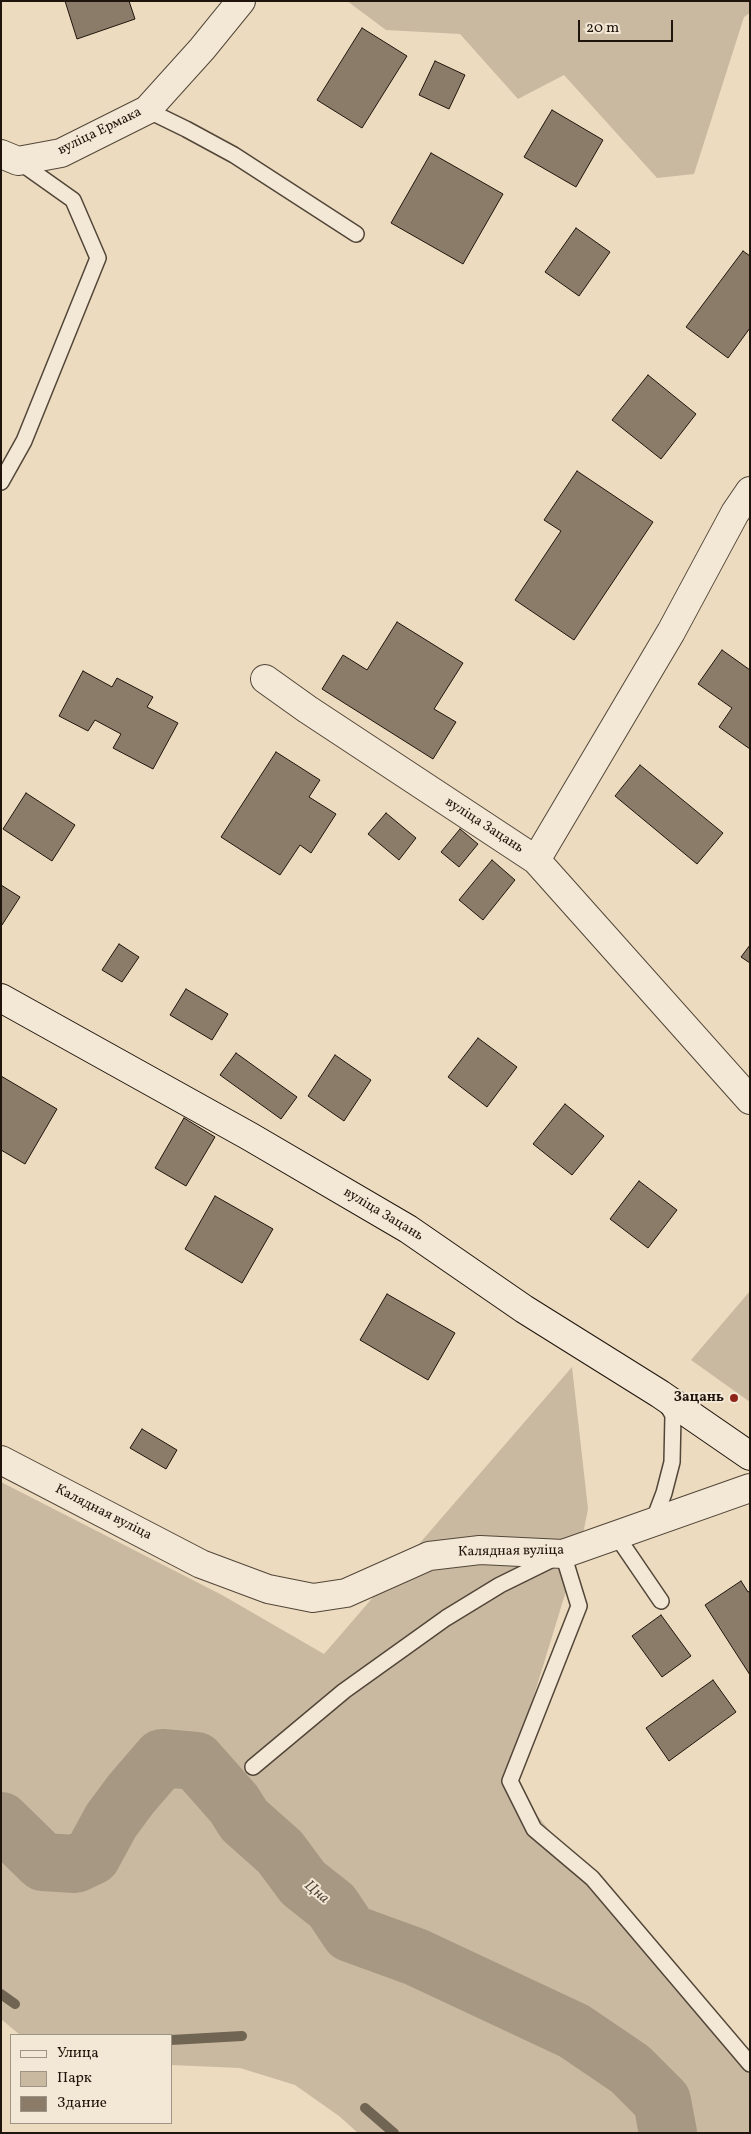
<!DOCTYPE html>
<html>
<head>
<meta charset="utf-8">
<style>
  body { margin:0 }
  #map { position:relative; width:751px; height:2134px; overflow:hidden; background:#ecdbbe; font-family:Vollkorn,serif }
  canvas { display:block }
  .frame { position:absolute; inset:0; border:2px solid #1f150d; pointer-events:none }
  .legend { position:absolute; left:10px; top:2034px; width:162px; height:90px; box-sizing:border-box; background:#f3e8d5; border:1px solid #9e9485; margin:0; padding:6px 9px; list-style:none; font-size:15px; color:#1f150d }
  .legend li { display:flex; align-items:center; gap:10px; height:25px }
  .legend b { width:25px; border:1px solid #9e9485 }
  .scale { position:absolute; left:578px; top:20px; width:95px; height:22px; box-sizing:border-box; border:2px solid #1f150d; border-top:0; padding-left:6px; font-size:15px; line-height:18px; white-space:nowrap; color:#1f150d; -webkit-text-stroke:4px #f3e8d5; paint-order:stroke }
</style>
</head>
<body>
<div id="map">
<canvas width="751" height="2134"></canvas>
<div class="frame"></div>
<ul class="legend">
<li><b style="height:6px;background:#f3e8d5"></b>Улица</li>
<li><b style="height:14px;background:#c9b9a0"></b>Парк</li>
<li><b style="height:14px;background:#8a7c69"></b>Здание</li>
</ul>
<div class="scale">20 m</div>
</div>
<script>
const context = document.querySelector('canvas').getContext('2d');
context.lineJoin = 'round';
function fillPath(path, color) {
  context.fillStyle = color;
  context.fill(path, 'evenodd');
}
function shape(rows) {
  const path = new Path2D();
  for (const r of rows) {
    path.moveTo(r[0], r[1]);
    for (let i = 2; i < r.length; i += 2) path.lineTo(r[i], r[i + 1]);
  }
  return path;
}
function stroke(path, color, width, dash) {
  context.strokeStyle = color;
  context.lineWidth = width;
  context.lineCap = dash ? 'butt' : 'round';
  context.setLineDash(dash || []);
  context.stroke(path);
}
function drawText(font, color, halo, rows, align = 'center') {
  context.font = font + ' Vollkorn,serif';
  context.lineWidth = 4;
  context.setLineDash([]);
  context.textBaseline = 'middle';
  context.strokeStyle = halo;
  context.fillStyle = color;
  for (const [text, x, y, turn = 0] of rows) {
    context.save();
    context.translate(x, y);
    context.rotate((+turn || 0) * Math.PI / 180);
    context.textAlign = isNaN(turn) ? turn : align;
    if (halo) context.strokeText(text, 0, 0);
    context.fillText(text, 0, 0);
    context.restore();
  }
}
fillPath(shape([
  [347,1,750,1,750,13,744,17,694,174,657,178,564,75,518,99,460,34,386,30],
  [750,1291,750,1402,691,1360],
  [572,1367,588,1509,582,1539,508,1780,750,2075,750,2133,358,2133,339,2116,295,2085,240,2068,171,2065,171,2035,20,2035,1,2019,1,1482,222,1595,324,1654]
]), '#c9b9a0');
stroke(shape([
  [1,1994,15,2004],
  [171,2040,242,2036],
  [365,2108,394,2133]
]), '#706453', 10);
stroke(shape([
  [1,1821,43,1862,75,1864,92,1856,111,1821,131,1794,162,1758,196,1761,234,1804,244,1820,280,1852,303,1883,332,1906,350,1933,416,1957,574,2031,630,2069,662,2101,668,2133]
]), '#a69882', 58);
const building = shape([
  [65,1,129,1,135,19,77,39,65,1],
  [362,28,407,56,362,128,317,100,362,28],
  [435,61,465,75,449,109,419,95,435,61],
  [552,110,603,140,576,187,524,157,552,110],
  [431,153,503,194,463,264,391,223,431,153],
  [576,228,610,252,579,296,545,272,576,228],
  [743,251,750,256,750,328,728,358,686,327,743,251],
  [648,375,696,414,661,459,612,420,648,375],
  [577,471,653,522,574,640,515,600,561,531,544,520,577,471],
  [397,622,463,663,434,709,456,722,433,759,322,689,343,655,367,670,397,622],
  [722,650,750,670,750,749,719,727,732,708,698,684,722,650],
  [83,671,112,687,117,678,153,697,147,707,178,723,153,769,113,748,121,734,95,720,88,731,59,716,83,671],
  [276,752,320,780,309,797,336,814,311,853,300,845,280,875,221,837,276,752],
  [640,765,723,833,697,864,615,796,640,765],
  [26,793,75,825,52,861,3,829,26,793],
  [386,813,416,838,399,860,368,834,386,813],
  [460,829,478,844,459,867,441,852,460,829],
  [492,860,515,880,483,920,459,900,492,860],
  [1,885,20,897,2,925,1,925,1,885],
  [119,944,139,957,122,982,102,970,119,944],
  [750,945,750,963,741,957,750,945],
  [186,989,228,1014,212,1040,170,1015,186,989],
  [478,1038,517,1067,487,1107,448,1077,478,1038],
  [236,1053,297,1097,281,1119,220,1075,236,1053],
  [335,1055,371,1080,344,1121,308,1096,335,1055],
  [1,1076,57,1109,25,1164,1,1150,1,1076],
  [565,1104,604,1136,572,1175,533,1144,565,1104],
  [184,1118,215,1137,186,1186,155,1168,184,1118],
  [639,1181,677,1210,648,1248,610,1219,639,1181],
  [215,1196,273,1229,242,1283,185,1249,215,1196],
  [387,1294,455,1333,428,1380,360,1340,387,1294],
  [142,1429,177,1450,166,1469,130,1448,142,1429],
  [741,1581,748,1592,750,1591,750,1675,705,1605,741,1581],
  [661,1615,691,1656,662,1677,632,1636,661,1615],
  [713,1680,736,1712,669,1761,646,1728,713,1680]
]);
fillPath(building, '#8a7c69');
stroke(building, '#1f150d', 1);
const lane = shape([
  [147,110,186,129,234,155,356,234],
  [1,482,24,441,98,258,73,200,18,161],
  [653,1522,664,1493,672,1462,673,1415,665,1402],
  [616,1535,661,1601],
  [253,1767,344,1691,446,1618,500,1585,563,1554,579,1606,510,1781,534,1829,592,1878,750,2064]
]);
const street = shape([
  [1,154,18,161,61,153,147,110,202,49,241,1],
  [265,679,307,709,536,860,750,1100],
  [536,860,671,632,735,513,750,491],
  [1,1460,201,1564,268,1589,313,1598,346,1593,429,1556,480,1550,563,1554,750,1488]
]);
const secondary = shape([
  [1,998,249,1136,408,1229,524,1309,660,1394,750,1456]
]);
stroke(lane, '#524639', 18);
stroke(street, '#524639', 30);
stroke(secondary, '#1f150d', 30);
stroke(lane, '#f3e8d5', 15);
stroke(street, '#f3e8d5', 28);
stroke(secondary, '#f3e8d5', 28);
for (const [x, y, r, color] of [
  [734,1398,5,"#8f2418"]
]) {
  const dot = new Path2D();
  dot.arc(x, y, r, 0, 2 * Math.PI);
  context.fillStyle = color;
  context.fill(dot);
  stroke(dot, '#f3e8d5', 2);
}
drawText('14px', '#1f150d', '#f3e8d5', [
  ["вуліца Ермака",100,132,-26],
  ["вуліца Зацань",484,826,33],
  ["вуліца Зацань",383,1215,31],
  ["Калядная вуліца",103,1513,27],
  ["Калядная вуліца",511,1552,-1]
]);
drawText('bold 14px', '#1f150d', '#f3e8d5', [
  ["Зацань",724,1398]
], 'right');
drawText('italic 15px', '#55493c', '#f3e8d5', [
  ["Цна",316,1893,40]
]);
</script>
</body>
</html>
